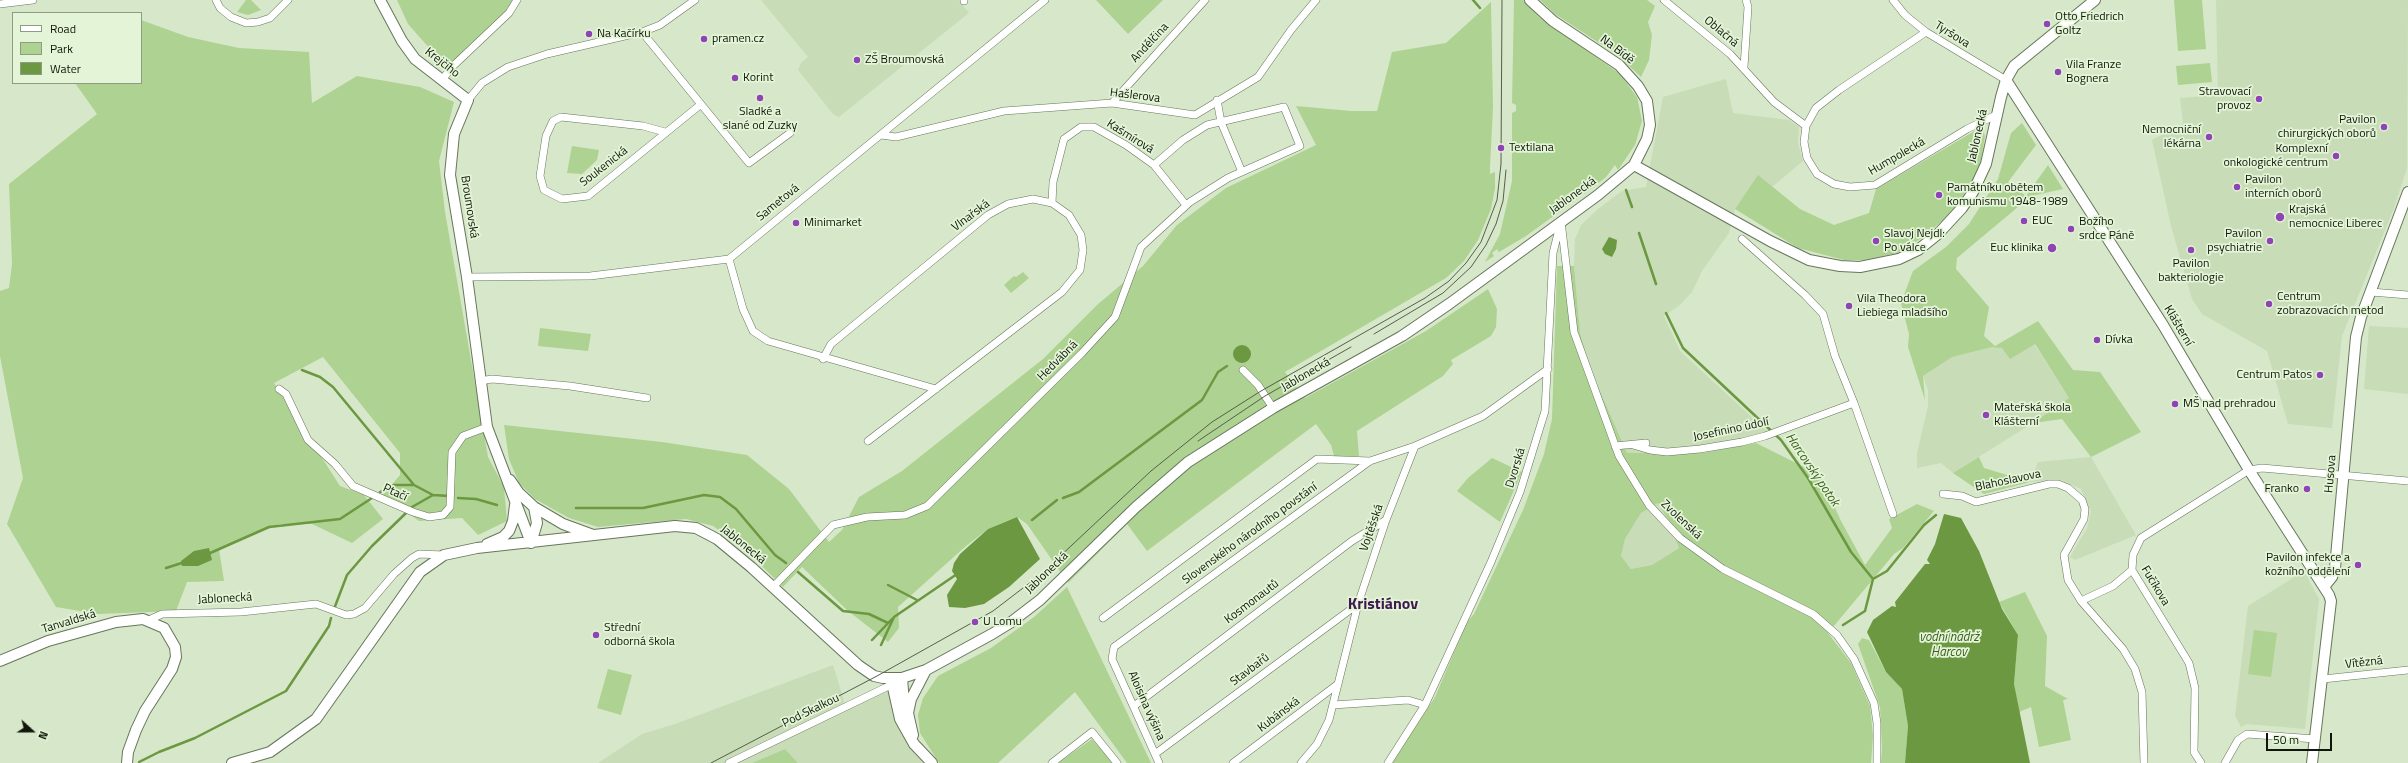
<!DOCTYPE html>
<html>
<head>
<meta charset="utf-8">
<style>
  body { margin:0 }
  #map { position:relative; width:2408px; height:763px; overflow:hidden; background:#d6e8c9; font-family:"Titillium Web",sans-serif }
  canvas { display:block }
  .legend { position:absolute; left:12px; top:12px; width:130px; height:72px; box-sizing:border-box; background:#e3f5d6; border:1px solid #8f9c85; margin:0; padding:5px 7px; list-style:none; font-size:12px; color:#10160b }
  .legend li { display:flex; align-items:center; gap:8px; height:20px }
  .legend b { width:20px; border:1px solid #8f9c85 }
  .north { position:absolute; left:12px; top:711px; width:40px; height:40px; -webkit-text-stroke:3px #e3f5d6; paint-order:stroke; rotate:111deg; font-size:11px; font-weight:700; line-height:16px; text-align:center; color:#10160b }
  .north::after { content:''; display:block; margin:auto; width:14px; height:18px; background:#10160b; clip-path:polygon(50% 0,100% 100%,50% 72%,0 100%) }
  .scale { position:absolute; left:2266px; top:733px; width:66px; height:18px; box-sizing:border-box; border:2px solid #10160b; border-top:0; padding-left:5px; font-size:12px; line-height:14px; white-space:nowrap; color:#10160b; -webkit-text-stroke:3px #e3f5d6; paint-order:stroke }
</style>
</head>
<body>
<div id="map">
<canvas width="2408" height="763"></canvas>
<ul class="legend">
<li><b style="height:5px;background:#fff"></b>Road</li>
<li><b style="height:11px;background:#aed291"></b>Park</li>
<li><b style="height:11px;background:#6b9840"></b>Water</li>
</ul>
<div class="north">N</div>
<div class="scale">50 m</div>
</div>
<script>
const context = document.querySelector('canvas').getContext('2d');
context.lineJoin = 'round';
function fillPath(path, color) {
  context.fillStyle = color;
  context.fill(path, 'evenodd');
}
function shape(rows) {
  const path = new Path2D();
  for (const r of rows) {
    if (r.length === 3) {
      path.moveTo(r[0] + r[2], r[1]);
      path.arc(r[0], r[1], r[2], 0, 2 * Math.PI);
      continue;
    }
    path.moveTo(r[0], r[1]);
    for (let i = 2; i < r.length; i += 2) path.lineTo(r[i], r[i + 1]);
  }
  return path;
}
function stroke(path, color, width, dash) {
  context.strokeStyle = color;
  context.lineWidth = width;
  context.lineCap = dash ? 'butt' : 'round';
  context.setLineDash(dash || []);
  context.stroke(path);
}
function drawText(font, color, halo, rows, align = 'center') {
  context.font = font + ' "Titillium Web",sans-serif';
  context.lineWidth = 3.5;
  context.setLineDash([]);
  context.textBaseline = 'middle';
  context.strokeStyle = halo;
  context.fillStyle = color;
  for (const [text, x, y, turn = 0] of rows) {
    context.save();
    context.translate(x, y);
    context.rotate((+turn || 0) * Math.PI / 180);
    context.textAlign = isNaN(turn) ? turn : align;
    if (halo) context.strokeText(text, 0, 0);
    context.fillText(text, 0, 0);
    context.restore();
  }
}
fillPath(shape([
  [761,0,959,0,969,13,839,117,833,114,798,70,801,63,808,57],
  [2216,0,2408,0,2407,168,2394,208,2342,336,2332,428,2288,424,2267,351,2202,314,2192,299,2171,226,2152,140,2183,124,2180,98,2218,95],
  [1726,79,1733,113,1789,120,1799,127,1798,143,1803,161,1772,187,1758,176,1735,209,1729,233,1702,271,1692,292,1680,305,1664,316,1680,351,1768,432,1728,443,1648,455,1627,453,1592,373,1580,333,1574,266,1575,239,1581,225,1598,209,1622,191,1646,187,1663,97],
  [2369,326,2408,328,2408,394,2364,389],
  [2034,344,2069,398,2033,423,1953,473,1941,463,1917,468,1917,453,1928,406,1928,390,1923,376,1951,357,1992,347,2002,347,2010,358],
  [2091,457,2136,535,2075,560,2070,557,2087,528,2091,512,2081,489,2061,480,2030,482,2038,462],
  [1658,503,1667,518,1679,548,1652,565,1631,569,1621,556,1625,539,1641,513],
  [2304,571,2319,599,2305,729,2247,724,2241,727,2235,716,2248,606],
  [833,665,846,707,891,685,900,719,932,763,798,763,785,749,752,763,598,763,642,734,675,724]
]), '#c7dcb7');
fillPath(shape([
  [246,0,251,0,261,10,248,15,237,12],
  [397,0,513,0,504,14,447,68,408,24],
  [1096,0,1163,0,1128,34],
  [1514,0,1523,0,1539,17,1620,74,1637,97,1642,121,1635,145,1618,170,1615,165,1606,177,1595,186,1526,236,1499,252,1497,249,1492,253,1494,256,1485,262,1500,234,1512,181,1512,113,1516,111,1516,105,1512,103],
  [1540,0,1647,0,1655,6,1648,22,1652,35,1649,60,1641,77,1616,54,1555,14],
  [2174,0,2202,0,2206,49,2178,51],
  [1491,2,1493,107,1490,167,1490,174,1495,172,1495,188,1491,209,1478,240,1464,261,1446,278,1285,372,1305,398,1426,331,1488,289,1497,309,1496,327,1491,336,1451,360,1453,364,1443,376,1357,431,1359,456,1334,456,1331,445,1316,424,1147,551,1127,524,1068,583,1027,524,1017,517,1004,522,988,529,966,546,898,607,899,628,888,642,847,610,802,567,783,587,743,547,713,526,686,519,598,527,569,518,535,499,519,483,509,459,504,425,662,442,747,455,789,489,829,542,842,530,859,497,902,471,1043,359,1097,305,1143,266,1177,225,1226,188,1316,145,1296,106,1351,111,1377,111,1392,52,1446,43],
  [141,20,188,37,239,48,309,52,312,103,357,76,420,87,454,102,439,161,445,212,488,457,504,487,507,521,478,535,462,518,419,521,382,496,400,475,400,453,323,357,274,383,340,486,364,495,383,519,352,543,312,524,280,524,219,549,224,581,187,582,176,611,98,614,56,607,7,524,23,478,0,356,0,291,9,288,12,264,9,184,97,114,75,83,141,83],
  [2210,63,2212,82,2178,85,2176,66],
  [2022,123,2036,145,2008,182,2026,196,2048,165,2063,189,2031,196,1957,258,1956,269,1989,307,1984,336,1995,346,2038,321,2073,370,2100,372,2141,432,2091,457,2062,419,2033,423,2069,398,2035,344,2010,359,2002,348,1992,347,1952,357,1923,376,1925,400,1908,347,1909,334,1901,303,1913,271,1946,247,1969,224,1998,179,2011,133],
  [1978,129,1983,131,1985,136,1981,160,1975,177,1950,214,1922,238,1897,253,1864,260,1844,260,1798,248,1735,209,1758,175,1800,209,1834,225,1869,213,1876,189],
  [572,146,599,150,597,160,582,174,567,173],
  [1557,266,1574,266,1580,333,1592,373,1627,453,1703,453,1756,443,1820,475,1841,521,1865,565,1892,528,1889,519,1917,504,1934,511,1903,548,1894,554,1828,633,1851,663,1870,706,1873,736,1871,763,1392,763,1435,697,1467,622,1474,614,1523,510,1544,454,1552,419],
  [1658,503,1667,518,1679,548,1652,565,1631,569,1621,556,1625,539,1641,513],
  [1023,272,1029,278,1011,293,1004,285,1014,276,1016,277],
  [540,328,591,334,588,351,538,346],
  [1979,457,1984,468,2030,482,1984,494,1953,473],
  [1492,458,1522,472,1500,522,1457,491,1468,478],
  [1067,587,1151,763,1127,763,1075,692,998,763,939,763,920,733,918,715,923,698,938,676,991,648,1034,617],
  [2025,592,2047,636,2045,686,2068,699,2063,700,2071,740,2039,747,2031,707,2019,712,2014,684,2018,635,1999,602],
  [2254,630,2277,633,2271,677,2248,674],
  [1862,638,1869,640,1886,672,1902,689,1908,726,1905,763,1881,763,1882,749,1880,707,1858,644],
  [608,669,632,675,621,715,597,708],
  [1092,739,1113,763,1058,763],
  [785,749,798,763,752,763]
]), '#aed291');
fillPath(shape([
  [1609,237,1617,240,1616,249,1612,257,1605,254,1602,249],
  [1242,354,9],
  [1944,514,1961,518,1979,551,2002,609,2018,635,2014,684,2030,763,1905,763,1908,726,1902,689,1886,672,1867,632,1873,620,1892,606,1896,607,1895,602,1925,564,1930,564,1927,560,1935,544],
  [1017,517,1040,559,1009,587,984,604,965,608,949,607,947,595,957,579,952,571,954,563,960,554,988,529],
  [209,548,212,560,198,566,182,566,181,561,194,551]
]), '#6b9840');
stroke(shape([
  [1473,0,1480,8],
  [1626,190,1632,207],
  [1639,233,1656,284],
  [1666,313,1683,348,1781,440,1808,478,1851,552,1873,579,1887,571,1924,525,1936,515],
  [302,370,320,377,333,387,414,485],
  [380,492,394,485,414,485,433,495],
  [458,498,476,499,497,505],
  [1063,498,1079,492,1202,400,1218,372,1227,366],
  [412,507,433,495,449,496],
  [576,508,643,508,704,495,720,497,736,509,775,555,786,563],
  [1032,520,1057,500],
  [208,554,269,527,340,519,372,498],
  [166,568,185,562],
  [798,572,843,611,869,614,888,623],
  [888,585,917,600],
  [334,609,347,575,372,546,406,513],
  [1843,625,1865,611,1873,579],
  [872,640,892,619],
  [881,645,894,617,957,574],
  [139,762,159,752,195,738,286,691,329,626,331,618]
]), '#6b9840', 2.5);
const street = shape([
  [216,0,220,8,231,17,246,23,258,22,270,18,288,0],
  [964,0,964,1],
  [1664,0,1730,54,1774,102,1806,126],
  [1893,0,1905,15,1926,32,2006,80],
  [0,4,33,0],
  [642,32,749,163,790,133],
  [1926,32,1839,90,1816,108,1806,126,1804,142,1807,158,1817,174,1834,184,1850,187,1875,185,1967,129,1996,115],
  [1744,67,1748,7,1746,0],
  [442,80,452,67,509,13,517,0],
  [468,100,482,83,508,67,547,54,642,32,660,25,695,0],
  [1217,100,1221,122,1242,172],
  [1112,103,1205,0],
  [665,132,643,126,561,117,553,121,546,136,540,176,544,190,562,199,588,196,700,105],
  [881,135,896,137,1004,111,1112,103,1195,115,1258,77,1291,30,1316,0],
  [1052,203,1053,182,1064,139,1081,127,1094,127,1126,145,1154,165,1186,205],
  [1561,221,1574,332,1619,456,1649,505,1680,538,1723,569,1813,614,1837,635,1854,659,1874,703,1877,723,1877,763],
  [1742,239,1805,295,1823,314,1835,356,1854,403,1893,514],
  [729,259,743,309,753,331,768,341,936,389],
  [467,277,590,276,729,259,1045,0],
  [2371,292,2408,295],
  [823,359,831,344,988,215,1008,204,1033,199,1052,203,1069,215,1081,235,1083,250,1080,270,1062,292,868,441],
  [1243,370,1258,385,1273,408],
  [480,381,492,379,570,386,647,398],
  [279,389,286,394,308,440,335,464,353,486,413,512,429,517,443,515,450,507,452,452,463,436,487,427],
  [1633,445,1650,450,1667,452,1700,449,1742,442,1765,436,1854,403],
  [1615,446,1646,443],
  [1943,494,1962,496,1976,502,2049,484,2058,484,2068,488,2082,500,2085,509,2084,519,2064,555,2068,580,2081,601,2123,649,2135,669,2142,692,2144,763],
  [773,587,833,525,867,517,905,515,927,506,1082,353,1115,317,1141,247,1190,202,1228,178,1300,146,1284,107,1207,125,1183,140,1154,165],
  [2081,601,2113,586,2132,570],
  [1103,618,1317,459,1370,461],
  [149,620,162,614,241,612,316,604,346,615,354,614,365,608,394,574,412,558,419,554,444,555],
  [2323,679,2408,670],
  [1333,705,1408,700,1425,705],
  [1134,706,1352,541,1386,520],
  [1155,754,1358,604],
  [729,763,895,683],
  [1052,763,1092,732,1117,763],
  [1159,763,1112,659,1114,647,1370,461,1415,446],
  [1233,763,1338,684],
  [1301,763,1317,744,1329,720,1358,604,1386,520,1415,446,1483,416,1548,369],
  [1388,763,1425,705,1491,562,1520,492,1545,411,1553,253,1560,225],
  [2201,763,2194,752,2195,688,2189,663,2132,570,2133,555,2141,538,2249,470,2262,468,2408,481],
  [2225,763,2238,740,2247,734,2315,739]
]);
const secondary = shape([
  [380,0,402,41,415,59,468,100,454,134,450,175,467,277,487,427,531,543],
  [2006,80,2163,325,2249,470,2329,595,2331,601,2312,763],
  [1634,165,1770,241,1809,260,1840,266,1860,267,1899,259,1918,250,1938,234,1962,208,1973,192,1986,164,2001,97,2006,80,2014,66,2095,0],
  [510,480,519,493,534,507,563,524,593,535],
  [531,543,537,523,534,507],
  [487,544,503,537,509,531,513,521,515,505],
  [2324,587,2332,577,2335,568,2356,337,2361,317,2408,192],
  [0,661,48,641,116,622,143,619,164,628,175,647,176,657,172,669,145,711,136,730,128,752,127,763],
  [902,678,905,716],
  [891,679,900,719,914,744,932,763],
  [913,735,908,713,911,699,926,670],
  [232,763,270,752,316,719,420,572,444,555,477,548,675,526,696,528,717,539,751,567,858,665,874,676,883,678,902,678,926,670,992,634,1010,623,1040,600,1136,507,1188,462,1273,408,1402,336,1449,304,1598,195,1634,165,1647,139,1650,125,1647,101,1638,86,1619,65,1553,21,1530,0]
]);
stroke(street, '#66765b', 8);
stroke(secondary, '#66765b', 12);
stroke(street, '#fff', 7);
stroke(secondary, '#fff', 10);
stroke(shape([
  [1374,334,1443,293,1471,267,1486,245,1496,224,1503,201,1506,170],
  [1198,441,1265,396,1351,347],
  [711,763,877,676,993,611,1040,575,1151,471,1212,422,1261,391,1425,298,1449,281,1466,263,1481,242,1497,200,1501,164,1502,0]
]), '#555f4d', 1);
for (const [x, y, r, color] of [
  [2047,24,4,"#8f44b6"],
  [589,34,4,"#8f44b6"],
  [704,39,4,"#8f44b6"],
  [857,60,4,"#8f44b6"],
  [2058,72,4,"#8f44b6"],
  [735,78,4,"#8f44b6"],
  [760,98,4,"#8f44b6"],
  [2259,99,4,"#8f44b6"],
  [2384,127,4,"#8f44b6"],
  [2209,137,4,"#8f44b6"],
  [1501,148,4,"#8f44b6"],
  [2336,156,4,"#8f44b6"],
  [2237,187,4,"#8f44b6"],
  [1939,195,4,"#8f44b6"],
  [2280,217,5,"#8f44b6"],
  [2024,221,4,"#8f44b6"],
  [796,223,4,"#8f44b6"],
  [2071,229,4,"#8f44b6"],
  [1876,241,4,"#8f44b6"],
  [2270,241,4,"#8f44b6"],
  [2052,248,5,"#8f44b6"],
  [2191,250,4,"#8f44b6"],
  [2269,304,4,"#8f44b6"],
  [1849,306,4,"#8f44b6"],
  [2097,340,4,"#8f44b6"],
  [2320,375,4,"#8f44b6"],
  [2175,404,4,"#8f44b6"],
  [1986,415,4,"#8f44b6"],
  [2307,489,4,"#8f44b6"],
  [2358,565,4,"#8f44b6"],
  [975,622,4,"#8f44b6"],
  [596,635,4,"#8f44b6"]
]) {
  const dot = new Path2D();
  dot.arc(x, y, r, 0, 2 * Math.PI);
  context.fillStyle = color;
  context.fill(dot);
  stroke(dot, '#e3f5d6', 1.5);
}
drawText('12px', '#10160b', '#e3f5d6', [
  ["Otto Friedrich",2055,17],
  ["Goltz",2055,31],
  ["Na Kačírku",597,34],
  ["pramen.cz",712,39],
  ["ZŠ Broumovská",865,60],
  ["Vila Franze",2066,65],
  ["Bognera",2066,79],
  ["Korint",743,78],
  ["Stravovací",2251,92,"right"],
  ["provoz",2251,106,"right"],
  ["Sladké a",760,112,"center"],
  ["slané od Zuzky",760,126,"center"],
  ["Pavilon",2376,120,"right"],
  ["chirurgických oborů",2376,134,"right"],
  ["Nemocniční",2201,130,"right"],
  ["lékárna",2201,144,"right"],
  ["Textilana",1509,148],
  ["Komplexní",2328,149,"right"],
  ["onkologické centrum",2328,163,"right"],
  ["Pavilon",2245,180],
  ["interních oborů",2245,194],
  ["Památníku obětem",1947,188],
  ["komunismu 1948-1989",1947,202],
  ["Krajská",2289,210],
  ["nemocnice Liberec",2289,224],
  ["EUC",2032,221],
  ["Božího",2079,222],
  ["srdce Páně",2079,236],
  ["Minimarket",804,223],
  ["Slavoj Nejdl:",1884,234],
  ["Po válce",1884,248],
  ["Pavilon",2262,234,"right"],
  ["psychiatrie",2262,248,"right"],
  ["Euc klinika",2043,248,"right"],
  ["Pavilon",2191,264,"center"],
  ["bakteriologie",2191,278,"center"],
  ["Centrum",2277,297],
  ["zobrazovacích metod",2277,311],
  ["Vila Theodora",1857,299],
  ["Liebiega mladšího",1857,313],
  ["Dívka",2105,340],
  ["Centrum Patos",2312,375,"right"],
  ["MŠ nad prehradou",2183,404],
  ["Mateřská škola",1994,408],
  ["Klášterní",1994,422],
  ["Franko",2299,489,"right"],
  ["Pavilon infekce a",2350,558,"right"],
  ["kožního oddělení",2350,572,"right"],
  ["U Lomu",983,622],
  ["Střední",604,628],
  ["odborná škola",604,642]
], 'left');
drawText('12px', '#10160b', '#e3f5d6', [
  ["Oblačná",1721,32,40],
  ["Tyršova",1952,35,32],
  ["Andělčina",1150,43,-47],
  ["Na Bídě",1617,50,37],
  ["Krejčího",442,63,38],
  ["Hašlerova",1135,96,7],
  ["Jablonecká",1978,136,-77],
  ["Kašmírová",1130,137,32],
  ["Humpolecká",1897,157,-30],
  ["Soukenická",604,167,-38],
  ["Jablonecká",1573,196,-36],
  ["Sametová",778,203,-39],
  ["Broumovská",469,207,81],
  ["Vlnařská",971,216,-37],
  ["Klášterní",2178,326,59],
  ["Hedvábná",1058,361,-45],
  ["Jablonecká",1306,375,-30],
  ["Josefinino údolí",1731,430,-12],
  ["Dvorská",1516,468,-73],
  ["Husova",2331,474,-85],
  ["Blahoslavova",2008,481,-12],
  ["Ptačí",395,493,24],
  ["Zvolenská",1681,520,43],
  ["Vojtěšská",1372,528,-71],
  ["Slovenského národního povstání",1250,534,-36],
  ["Jablonecká",743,545,39],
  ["Jablonecká",1047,573,-44],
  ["Fučíkova",2155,586,59],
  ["Jablonecká",225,599,-3],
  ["Kosmonautů",1252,602,-37],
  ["Tanvaldská",69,622,-17],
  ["Vítězná",2364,663,-6],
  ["Stavbařů",1250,670,-37],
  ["Aloisina výšina",1146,706,66],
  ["Pod Skalkou",811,711,-26],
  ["Kubánská",1279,715,-37]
]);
drawText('italic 13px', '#3e5d20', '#e3f5d6', [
  ["Harcovský potok",1812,470,56],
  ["vodní nádrž",1949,638],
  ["Harcov",1949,653]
]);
drawText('bold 16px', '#3e1a51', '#e3f5d6', [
  ["Kristiánov",1383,605]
]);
</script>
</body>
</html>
